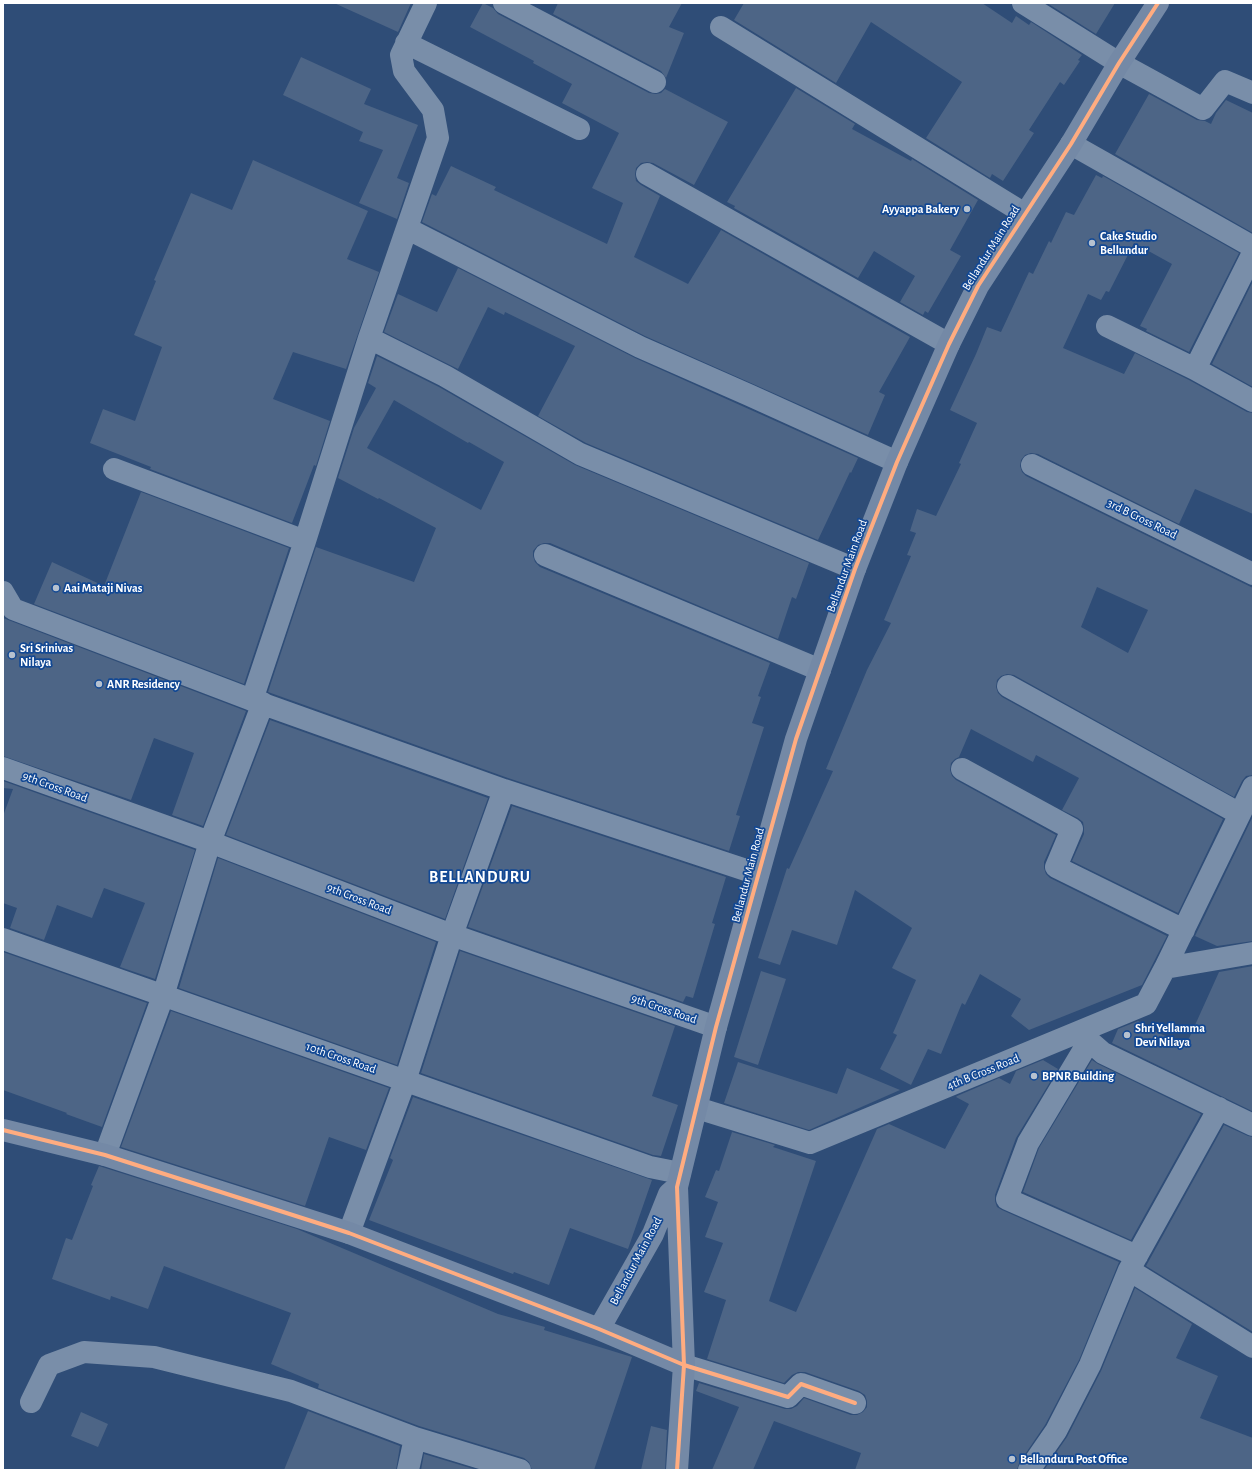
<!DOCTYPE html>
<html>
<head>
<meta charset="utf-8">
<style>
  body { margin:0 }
  #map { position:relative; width:1256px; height:1473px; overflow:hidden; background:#2f4d77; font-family:"Alegreya Sans",sans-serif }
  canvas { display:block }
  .frame { position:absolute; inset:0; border:4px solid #fff; pointer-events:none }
</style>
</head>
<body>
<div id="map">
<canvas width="1256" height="1473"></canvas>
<div class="frame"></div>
</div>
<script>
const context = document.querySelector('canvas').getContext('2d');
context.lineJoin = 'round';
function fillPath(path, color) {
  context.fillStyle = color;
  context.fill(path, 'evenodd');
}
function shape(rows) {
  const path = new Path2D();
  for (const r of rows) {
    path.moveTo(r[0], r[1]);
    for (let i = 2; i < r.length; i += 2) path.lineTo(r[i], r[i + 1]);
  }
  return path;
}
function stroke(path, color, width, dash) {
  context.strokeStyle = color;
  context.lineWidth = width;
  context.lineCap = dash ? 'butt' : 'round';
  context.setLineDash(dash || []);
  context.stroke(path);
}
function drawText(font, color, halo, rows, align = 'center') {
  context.font = font + ' "Alegreya Sans",sans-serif';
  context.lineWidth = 3.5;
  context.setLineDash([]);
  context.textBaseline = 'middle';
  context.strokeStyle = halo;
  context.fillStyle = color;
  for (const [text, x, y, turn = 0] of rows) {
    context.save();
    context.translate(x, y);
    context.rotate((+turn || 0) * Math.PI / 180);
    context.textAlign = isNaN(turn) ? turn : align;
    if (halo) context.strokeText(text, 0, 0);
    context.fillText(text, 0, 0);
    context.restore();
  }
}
fillPath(shape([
  [334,3,411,3,398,32],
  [483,3,493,8,498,14,649,93,656,94,661,93,665,89,728,122,694,185,653,163,647,162,641,163,636,168,635,174,636,181,641,185,660,196,634,257,688,284,721,230,910,337,879,392,885,395,868,435,645,336,422,222,432,194,436,196,451,166,496,187,494,190,607,244,623,203,592,188,619,133,562,103,572,84,533,63,534,61,470,27],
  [558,3,682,3,669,27,684,33,666,78,661,71,553,14],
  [744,3,982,3,1012,23,1016,16,1029,25,1031,22,1082,55,1078,60,1080,61,1064,85,1060,82,1029,130,1034,133,1003,181,992,174,990,178,926,138,962,82,871,22,836,83,734,20],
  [1047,3,1115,3,1096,34],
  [301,57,371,89,364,104,418,125,397,178,409,183,397,219,359,203,383,150,359,141,363,132,283,95],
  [796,88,855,124,852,129,911,161,912,159,978,200,950,250,961,256,928,313,925,311,923,315,900,302,915,276,874,251,858,278,734,208,735,206,727,202],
  [1149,94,1197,120,1205,121,1211,124,1216,113,1226,100,1253,113,1253,233,1115,154],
  [253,160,368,211,347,259,379,272,346,369,293,352,273,399,330,421,316,466,314,465,292,523,150,469,151,467,90,443,103,409,135,421,162,347,134,335,156,281,154,280,191,193,232,210],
  [1096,175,1102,178,1103,176,1239,253,1189,352,1146,331,1147,329,1140,326,1172,264,1134,243,1109,292,1106,291,1101,300,1088,294,1063,348,1124,374,1135,353,1189,380,1247,412,1253,413,1253,514,1195,489,1179,524,1038,454,1031,453,1025,455,1021,460,1020,466,1022,472,1026,476,1253,588,1253,775,1246,776,1242,781,1234,797,1014,675,1007,674,1001,676,997,680,996,687,998,693,1002,697,1223,819,1178,913,1072,861,1084,834,1084,828,1083,822,1078,818,1062,810,1079,778,1036,755,1033,762,971,729,959,757,955,759,951,763,950,770,952,776,956,780,1056,835,1044,862,1044,868,1046,874,1050,878,1167,936,1142,985,1029,1030,1011,1016,1021,999,980,974,965,1005,962,1003,941,1054,928,1049,911,1085,880,1069,897,1035,893,1033,916,980,892,968,912,928,855,890,837,945,792,930,780,965,758,958,787,868,789,869,833,771,826,769,867,670,891,623,884,620,911,556,907,555,916,533,910,531,917,509,936,516,961,464,959,463,977,423,950,410,976,354,987,327,1001,332,1029,272,1033,274,1049,241,1051,243,1066,212,1074,215],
  [1097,587,1148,610,1128,653,1081,627],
  [458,268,635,358,858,458,851,473,850,472,818,540,586,443,538,416,575,346,505,312,504,315,488,307,458,369,384,332,398,294,437,312],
  [1253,281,1253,387,1212,364],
  [377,356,439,387,575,465,809,563,796,599,792,597,778,639,550,543,544,543,538,545,533,551,533,556,535,562,540,567,770,663,758,696,761,697,752,723,764,727,736,815,740,816,729,851,508,778,268,692,316,547,414,582,436,528,379,498,378,499,338,478,354,428,376,388,368,383],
  [394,400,468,443,469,442,504,462,481,510,367,448],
  [141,492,289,548,244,684,34,604,52,562,104,586],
  [3,618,246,711,203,826,172,815,194,753,154,738,131,800,3,756],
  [270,720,488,798,445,919,226,835],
  [3,781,195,850,155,979,120,967,145,903,104,888,92,918,57,905,44,940,10,928,17,908,3,903,3,816,13,789,3,788],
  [512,806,726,877,712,923,715,924,693,998,686,996,683,1002,468,927],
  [1253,816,1253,941,1217,946,1195,936],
  [218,858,436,942,397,1065,179,988],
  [460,951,675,1026,652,1096,678,1105,661,1156,653,1155,421,1073],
  [3,952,147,1003,102,1127,66,1114,67,1113,3,1090],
  [1253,966,1253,1107,1252,1111,1112,1043,1118,1029,1138,1021,1144,1024,1143,1026,1186,1045,1219,972],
  [761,971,786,979,758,1065,734,1057],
  [171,1011,389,1088,366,1150,329,1137,305,1206,121,1147],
  [1043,1060,1058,1069,1016,1138,995,1195,995,1201,997,1207,1002,1210,1119,1262,1079,1360,1045,1425,1019,1463,1017,1470,855,1470,861,1453,774,1421,753,1470,712,1470,739,1407,696,1391,699,1383,785,1409,791,1409,797,1406,804,1398,851,1415,857,1415,863,1412,867,1407,867,1401,865,1395,859,1391,805,1372,798,1372,792,1375,784,1383,707,1359,726,1300,704,1292,723,1243,705,1237,718,1202,705,1197,716,1170,719,1171,732,1132,775,1145,773,1147,816,1161,769,1301,796,1312,877,1129,889,1124,945,1149,969,1104,956,1097,957,1096,999,1078,1010,1084,1016,1071],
  [1092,1060,1098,1064,1201,1114,1131,1240,1023,1192,1039,1148],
  [738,1062,837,1094,847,1068,900,1090,809,1130,724,1103],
  [413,1097,652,1180,628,1249,570,1228,549,1285,514,1272,513,1274,369,1220,393,1160,390,1158],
  [1224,1125,1248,1136,1253,1137,1253,1332,1146,1266],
  [99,1166,297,1229,498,1314,545,1327,544,1330,632,1357,594,1470,532,1470,529,1462,524,1458,419,1426,318,1388,319,1384,271,1364,291,1313,164,1266,148,1309,111,1296,110,1300,52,1279,66,1238,72,1240,93,1186,91,1185],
  [1135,1288,1192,1324,1176,1358,1218,1376,1200,1418,1253,1438,1253,1470,1044,1470,1067,1437,1101,1371],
  [308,1411,400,1446,396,1470,284,1470],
  [81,1412,108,1424,98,1447,71,1436],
  [651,1426,667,1430,665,1470,641,1470],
  [424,1454,477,1470,421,1470]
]), '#4d6586');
stroke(shape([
  [504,3,655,82],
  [1023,3,1119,63,1203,109,1225,81,1253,93],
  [721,27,1025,214],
  [406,43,579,129],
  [1071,144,1253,247],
  [647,174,949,344],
  [408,229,640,347,749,395,897,462],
  [1107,326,1195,369,1253,401],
  [369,338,445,376,580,454,855,569],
  [1195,369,1253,253],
  [1032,465,1253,574],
  [114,469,305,541],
  [545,555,820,670],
  [3,592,13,609,252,700,504,790],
  [1008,686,1240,814],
  [252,700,305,541,369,338,438,138,433,110,404,71,401,55,426,3],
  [3,768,210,842,452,935,716,1027],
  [962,769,1072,829,1056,867,1184,930],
  [3,939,650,1167,680,1173],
  [1165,968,1253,787],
  [1079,1032,1103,1053,1253,1125],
  [1089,1041,1028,1143,1007,1199,1137,1256],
  [697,1108,810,1143,1146,1004,1165,968,1253,953],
  [105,1155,163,996,210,842,263,703],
  [349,1233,405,1081,452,935,504,790,758,874],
  [1129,1270,1253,1347],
  [684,1365,788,1397,801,1384,855,1403],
  [31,1402,49,1365,84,1352,154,1357,291,1391,415,1438,520,1470],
  [408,1470,415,1438],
  [1029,1470,1056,1431,1090,1365,1129,1270,1219,1108]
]), '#798ea9', 22);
stroke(shape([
  [3,1130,105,1155,349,1233,599,1329,684,1365],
  [599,1329,653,1234,669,1194,677,1187],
  [677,1470,684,1365,677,1187,716,1027,796,739,855,569,897,462,949,344,978,286,1071,144,1119,63,1158,3]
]), '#7489a6', 22);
stroke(shape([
  [3,1130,105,1155,349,1233,599,1329,684,1365,788,1397,801,1384,855,1403],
  [677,1470,684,1365,677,1187,716,1027,796,739,855,569,897,462,949,344,978,286,1071,144,1119,63,1158,3]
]), '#ffac80', 4);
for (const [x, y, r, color] of [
  [967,209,4,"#b6c1cf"],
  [1092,243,4,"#b6c1cf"],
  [56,588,4,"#b6c1cf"],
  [12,655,4,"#b6c1cf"],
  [99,684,4,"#b6c1cf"],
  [1127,1035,4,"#b6c1cf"],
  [1034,1076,4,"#b6c1cf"],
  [1012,1459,4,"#b6c1cf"]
]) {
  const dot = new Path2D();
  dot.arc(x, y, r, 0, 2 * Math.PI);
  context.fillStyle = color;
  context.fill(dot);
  stroke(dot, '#124894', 1.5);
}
drawText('bold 12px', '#fff', '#124894', [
  ["Ayyappa Bakery",959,209,"right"],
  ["Cake Studio",1100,236],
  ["Bellundur",1100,250],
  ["Aai Mataji Nivas",64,588],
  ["Sri Srinivas",20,648],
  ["Nilaya",20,662],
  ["ANR Residency",107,684],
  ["Shri Yellamma",1135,1028],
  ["Devi Nilaya",1135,1042],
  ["BPNR Building",1042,1076],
  ["Bellanduru Post Office",1020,1459]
], 'left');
drawText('12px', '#fff', '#124894', [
  ["Bellandur Main Road",991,248,-58],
  ["3rd B Cross Road",1142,519,26],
  ["Bellandur Main Road",847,566,-70],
  ["9th Cross Road",55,787,20],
  ["Bellandur Main Road",748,875,-75],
  ["9th Cross Road",359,899,21],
  ["9th Cross Road",664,1009,19],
  ["10th Cross Road",341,1058,19],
  ["4th B Cross Road",983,1072,-22],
  ["Bellandur Main Road",636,1261,-62]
]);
context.letterSpacing = '1px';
drawText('bold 16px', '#fff', '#124894', [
  ["BELLANDURU",480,877]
]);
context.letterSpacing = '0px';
</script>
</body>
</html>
